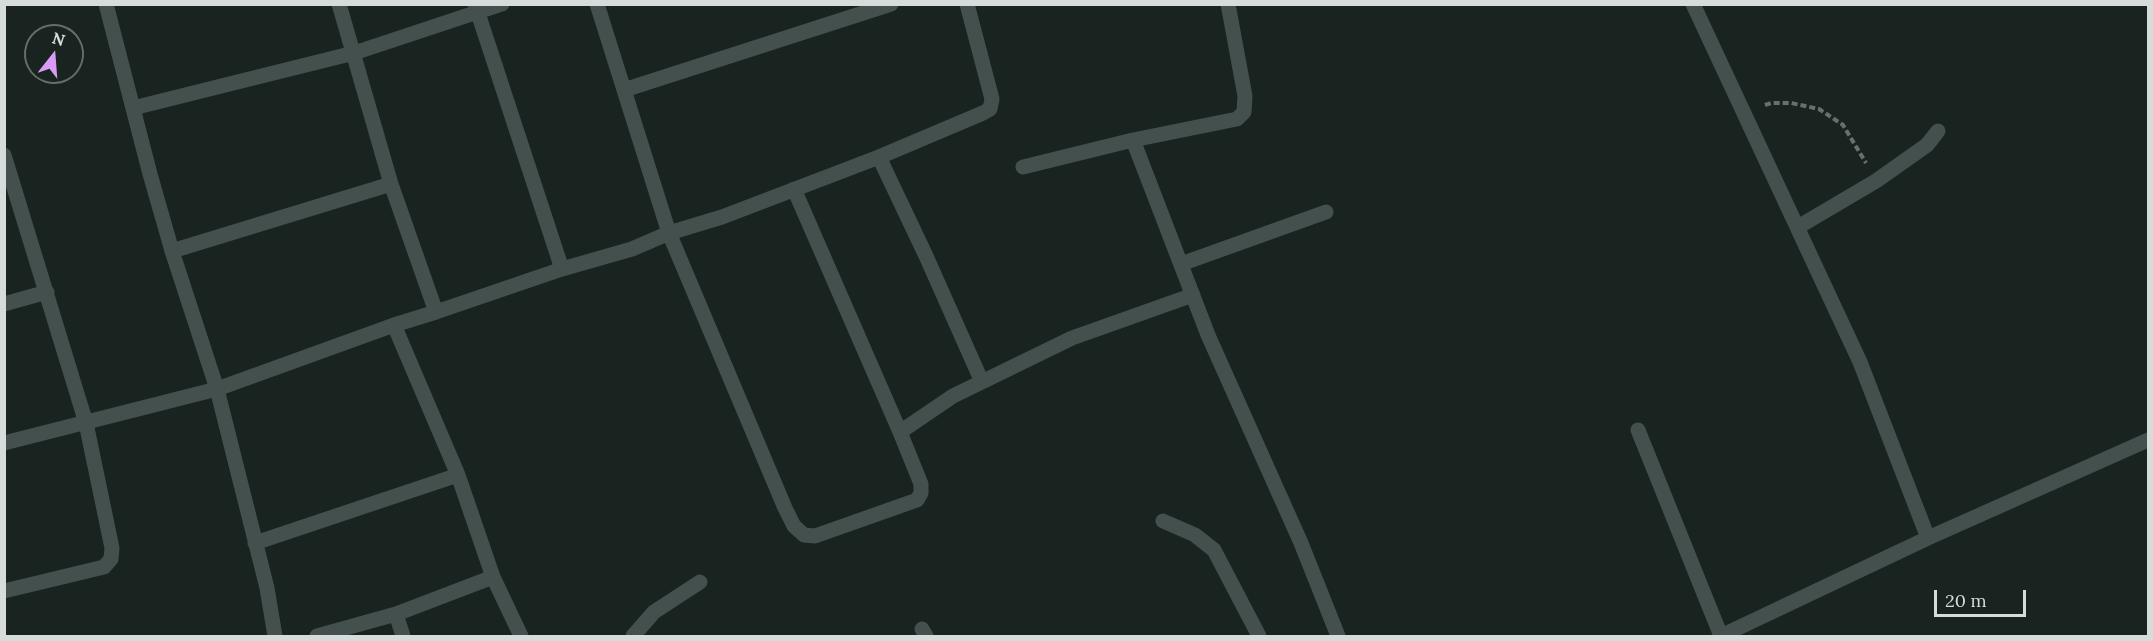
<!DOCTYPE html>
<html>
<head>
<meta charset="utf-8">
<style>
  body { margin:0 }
  #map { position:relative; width:2153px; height:641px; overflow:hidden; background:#192320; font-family:Lora,serif }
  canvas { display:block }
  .frame { position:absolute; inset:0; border:6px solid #d5dcda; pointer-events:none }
  .north { position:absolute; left:24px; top:24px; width:60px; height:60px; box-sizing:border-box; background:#192320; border:2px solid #646d6a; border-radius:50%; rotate:17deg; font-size:16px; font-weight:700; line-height:24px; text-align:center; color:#d5dcda }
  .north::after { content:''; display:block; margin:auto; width:21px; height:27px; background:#da9af6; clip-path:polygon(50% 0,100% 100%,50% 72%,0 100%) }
  .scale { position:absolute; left:1934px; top:590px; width:92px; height:27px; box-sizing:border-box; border:3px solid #d5dcda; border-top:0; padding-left:8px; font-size:18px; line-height:21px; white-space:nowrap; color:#d5dcda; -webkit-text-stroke:4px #192320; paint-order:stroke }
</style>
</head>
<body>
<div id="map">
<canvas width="2153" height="641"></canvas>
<div class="frame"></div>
<div class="north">N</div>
<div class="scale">20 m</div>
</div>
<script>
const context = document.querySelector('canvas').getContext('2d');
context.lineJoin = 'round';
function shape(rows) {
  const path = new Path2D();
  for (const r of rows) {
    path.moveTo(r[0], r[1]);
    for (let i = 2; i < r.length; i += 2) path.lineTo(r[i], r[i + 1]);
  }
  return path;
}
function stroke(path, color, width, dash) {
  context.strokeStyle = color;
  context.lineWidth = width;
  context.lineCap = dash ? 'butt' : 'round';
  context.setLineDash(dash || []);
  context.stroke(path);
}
stroke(shape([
  [1765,105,1771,103,1791,103,1819,109,1843,125,1866,163]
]), '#67706d', 4, [6, 3]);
stroke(shape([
  [106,4,150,174,172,251,217,389,267,588,275,636],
  [475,4,562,269],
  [597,4,669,233,785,508,794,526,804,535,815,536,917,500,921,493,921,484,900,432,794,189],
  [1693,4,1860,362,1928,538],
  [624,90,891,4],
  [133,108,354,53,502,4],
  [1133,140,1208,335,1301,543,1338,636],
  [4,155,86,423,112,548,111,559,104,567,4,591],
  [879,157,926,256,982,382],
  [1023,167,1133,140,1237,119,1244,112,1245,96,1228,4],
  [1798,227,1876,181,1927,145,1938,131],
  [172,251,391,184],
  [1181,264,1326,212],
  [4,304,47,292],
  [436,312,562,269,632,249,669,233,722,217,879,157,983,113,990,109,992,99,967,4],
  [394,325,458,475,493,577,521,636],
  [1638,430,1721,636],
  [900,432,953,396,1072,338,1193,295],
  [4,443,217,389,394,325,436,312,391,184,339,4],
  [1163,521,1195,535,1214,550,1259,636],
  [255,543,458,475],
  [396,614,403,636],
  [922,629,926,636],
  [317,636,396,614,493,577],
  [633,636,654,612,700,582],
  [1721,636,1928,538,2148,440]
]), '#44504d', 15);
</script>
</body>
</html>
